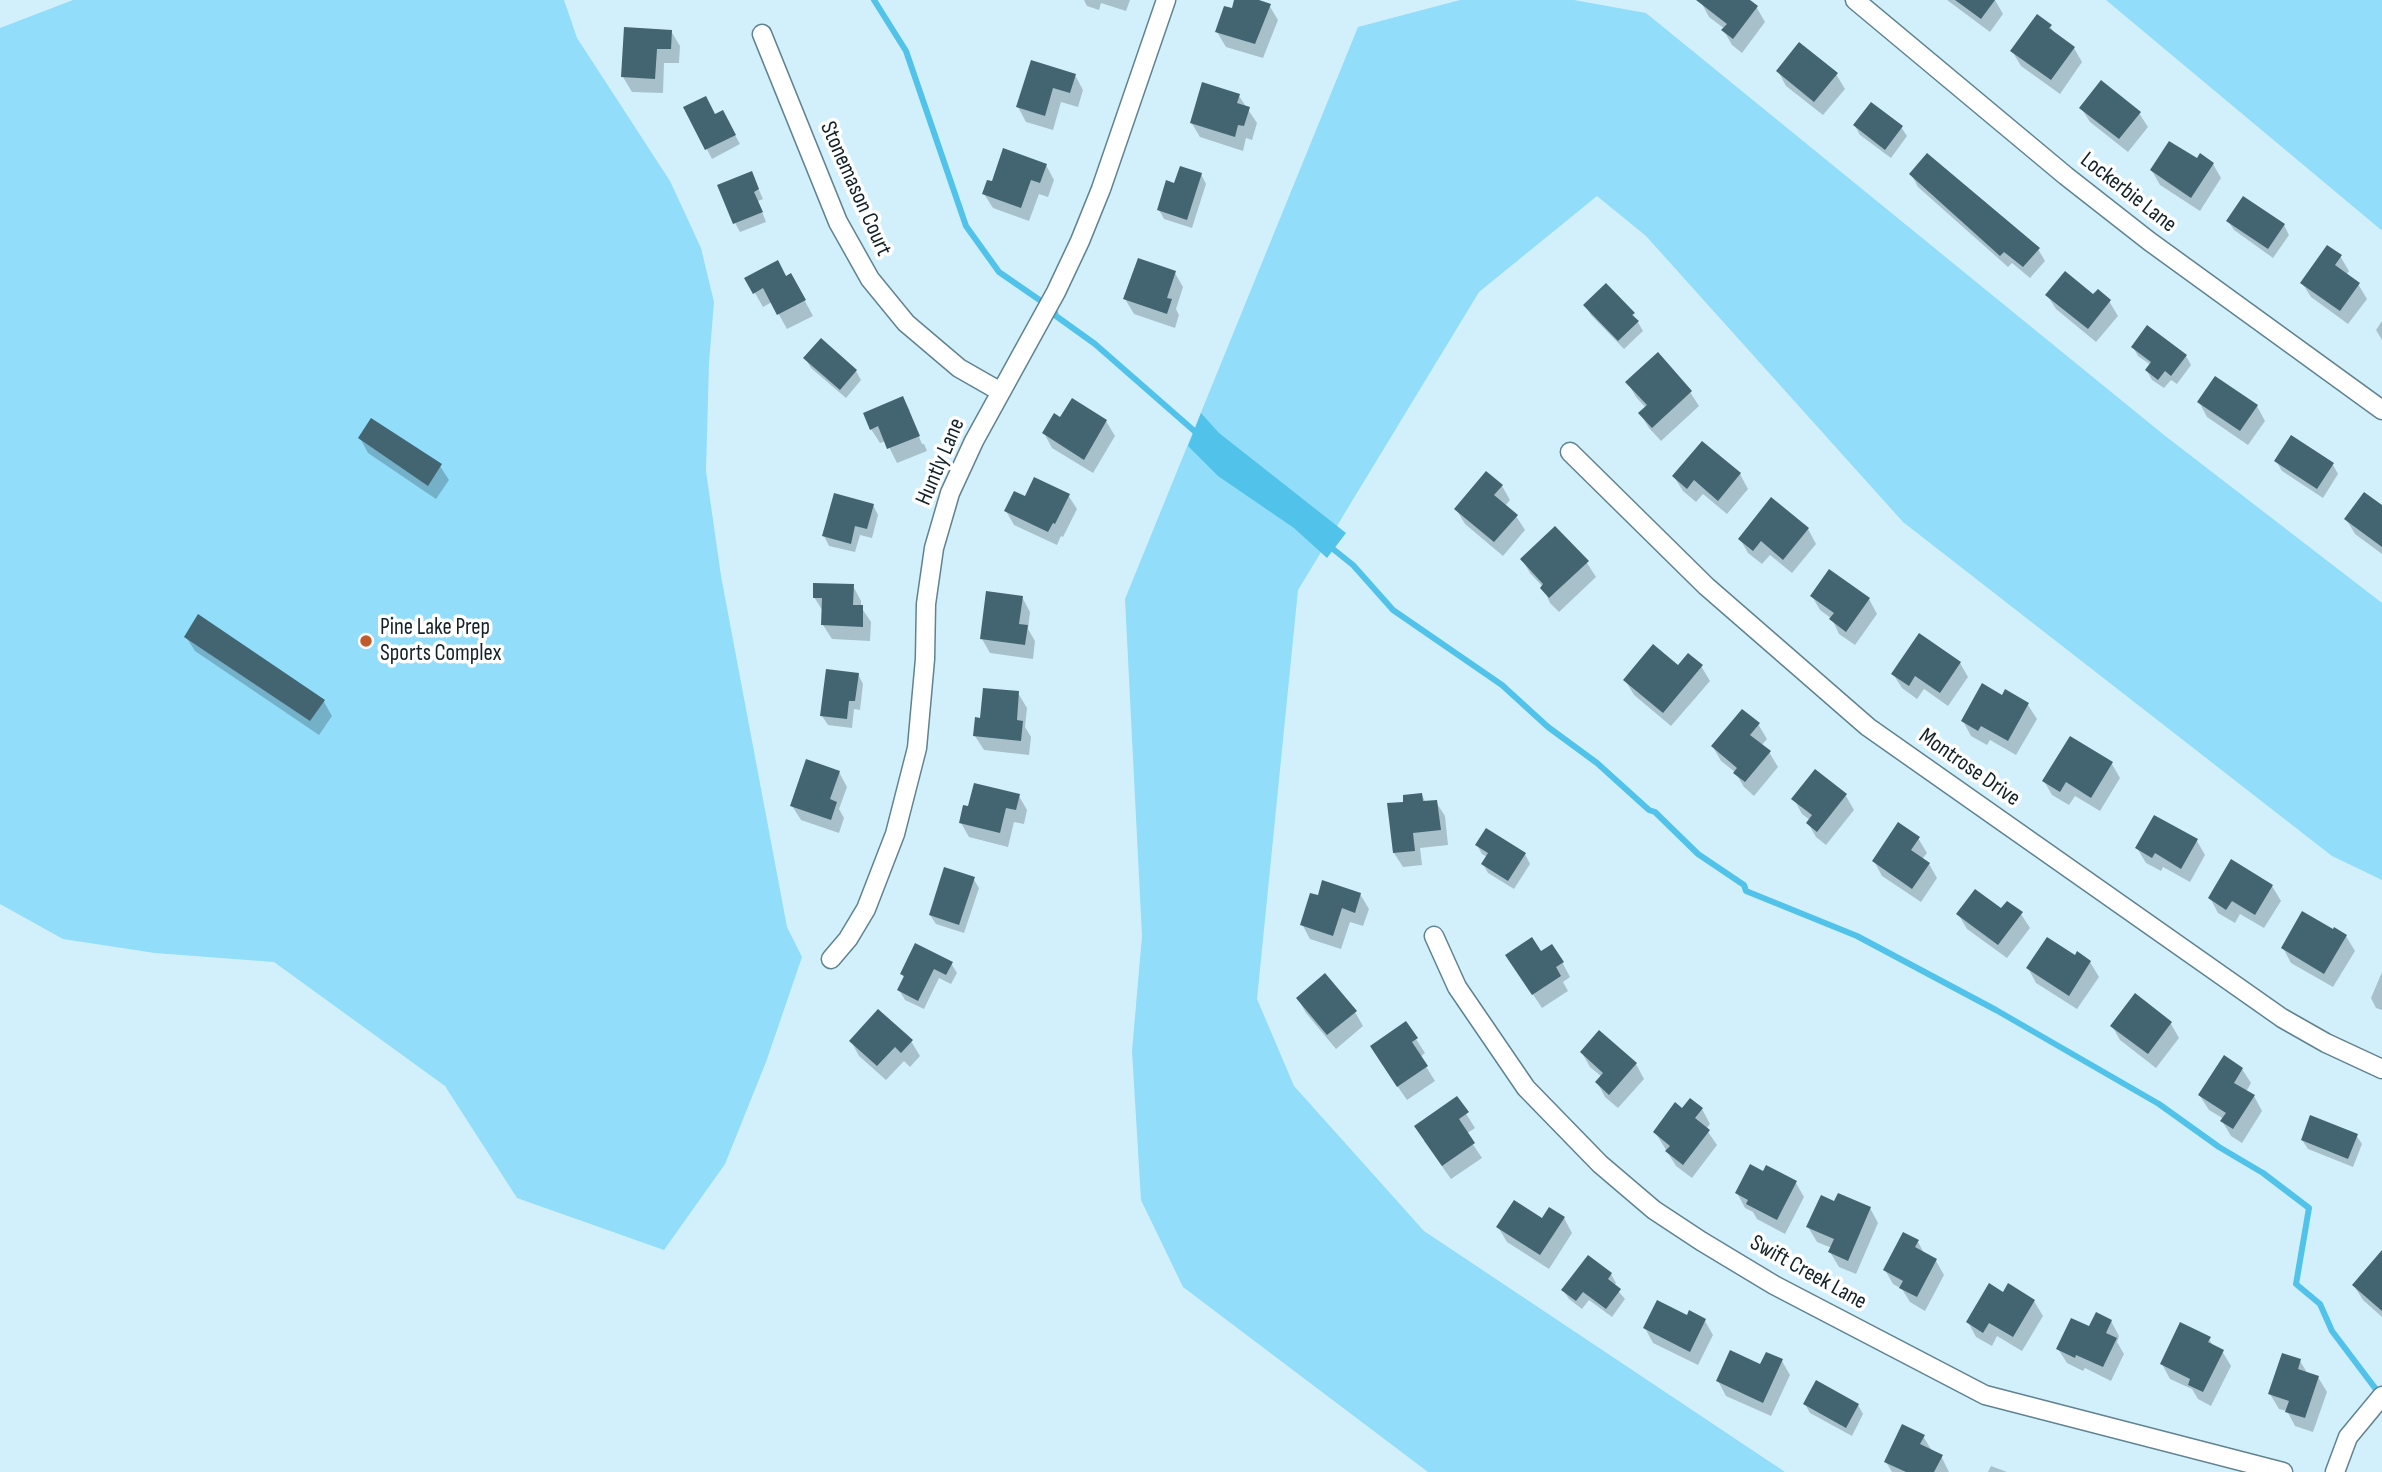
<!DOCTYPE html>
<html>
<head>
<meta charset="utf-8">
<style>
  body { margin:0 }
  canvas { display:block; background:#d2f0fc }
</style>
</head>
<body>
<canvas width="2382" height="1472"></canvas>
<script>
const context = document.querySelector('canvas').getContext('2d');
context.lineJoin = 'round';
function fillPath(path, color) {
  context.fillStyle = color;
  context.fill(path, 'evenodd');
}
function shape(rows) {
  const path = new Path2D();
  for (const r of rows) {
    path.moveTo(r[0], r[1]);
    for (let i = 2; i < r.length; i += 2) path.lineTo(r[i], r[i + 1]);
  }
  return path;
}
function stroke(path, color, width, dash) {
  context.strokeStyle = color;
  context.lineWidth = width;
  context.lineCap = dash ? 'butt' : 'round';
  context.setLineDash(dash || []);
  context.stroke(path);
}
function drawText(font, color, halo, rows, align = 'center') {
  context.font = font + ' "Sofia Sans Condensed",sans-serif';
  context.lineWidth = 7;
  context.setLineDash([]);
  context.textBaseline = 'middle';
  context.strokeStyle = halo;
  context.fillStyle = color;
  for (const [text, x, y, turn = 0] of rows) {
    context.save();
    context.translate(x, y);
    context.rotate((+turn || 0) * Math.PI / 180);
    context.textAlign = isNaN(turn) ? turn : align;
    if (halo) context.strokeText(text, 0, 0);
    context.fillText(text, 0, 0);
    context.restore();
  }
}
fillPath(shape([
  [73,0,564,0,577,38,670,181,701,248,714,302,709,363,706,471,721,576,787,927,802,957,766,1062,725,1164,664,1250,517,1198,445,1086,274,962,155,953,63,939,0,904,0,28],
  [1460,0,1574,0,1646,13,2164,435,2382,603,2382,880,2332,856,1903,522,1646,236,1597,196,1479,292,1298,590,1257,999,1294,1086,1424,1231,1785,1472,1428,1472,1183,1287,1141,1200,1132,1051,1142,936,1125,599,1358,27],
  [2106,0,2382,0,2382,230,2380,229]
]), '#91ddfa');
fillPath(shape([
  [1201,413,1219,433,1346,533,1327,558,1294,528,1218,476,1188,446]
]), '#51c3ea');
fillPath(shape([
  [1084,0,1130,0,1126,11,1101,3,1099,10,1087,6],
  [1236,0,1253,0,1269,5,1278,20,1263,58,1226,47,1217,32,1233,11],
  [1703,0,1747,0,1757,8,1765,22,1742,53,1732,45,1724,31,1725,29,1709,17,1701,2],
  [1947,0,1995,0,2003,14,1990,32],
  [2050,26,2055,34,2074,48,2082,62,2060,94,2021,66,2012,51],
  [671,31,680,46,679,63,664,63,663,93,632,92,623,77],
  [1778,71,1836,74,1845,89,1823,115,1786,86],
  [1075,75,1083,90,1078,107,1061,102,1053,130,1026,122,1018,107],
  [1239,96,1257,123,1252,140,1246,138,1243,151,1200,137,1191,122],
  [685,108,715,116,723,113,740,144,712,159],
  [2081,108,2139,113,2148,127,2128,152,2090,122],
  [1855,126,1901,127,1907,136,1891,158,1860,135],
  [2197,161,2213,164,2221,178,2200,211,2160,185,2152,171],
  [1046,165,1054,180,1048,197,1039,194,1029,221,993,208,984,194,993,183],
  [1201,174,1206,184,1192,228,1164,219,1159,210,1175,185],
  [1911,174,2038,249,2045,261,2030,278,2012,263,2008,267,1918,187],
  [756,183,763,199,758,201,766,222,740,232,735,223],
  [2228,221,2284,225,2289,235,2273,258,2234,230],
  [2340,256,2349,271,2346,275,2358,284,2367,299,2348,324,2311,297,2302,283],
  [1175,273,1183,287,1176,309,1179,315,1175,328,1134,314,1125,299],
  [786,278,799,290,813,316,787,329,772,302,763,307,747,279],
  [2047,295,2094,297,2109,301,2118,316,2096,342,2056,309],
  [1585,305,1633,314,1643,331,1624,349,1591,315],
  [2382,321,2382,340,2376,330],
  [2133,347,2186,356,2191,365,2177,384,2171,380,2164,388,2152,380,2147,371,2151,365,2138,356],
  [805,358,856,371,861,380,846,398,811,368],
  [1628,383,1690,392,1699,406,1661,441,1649,428,1640,413,1646,408,1636,397],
  [903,398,910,411,908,411,922,444,924,444,927,451,897,463,886,441,880,443,871,429],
  [2199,402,2257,406,2265,421,2248,445,2207,417],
  [1061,419,1106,421,1115,436,1093,473,1052,448,1044,433],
  [360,438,440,466,449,480,436,499,368,453],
  [1702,443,1740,474,1748,489,1727,514,1703,494,1696,502,1683,491,1674,477],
  [2276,461,2333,465,2338,474,2323,498,2282,471],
  [1502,486,1510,500,1505,506,1516,516,1525,530,1503,556,1465,524,1456,509],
  [1068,495,1077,509,1063,537,1061,536,1057,545,1014,525,1006,511,1026,498],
  [873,505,878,515,872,538,860,535,855,552,829,546,824,536],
  [2382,507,2382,554,2355,534,2346,519],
  [1808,529,1816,544,1792,573,1770,555,1762,564,1748,553,1740,539],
  [1522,559,1587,563,1596,577,1559,612,1550,603,1543,587,1530,573],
  [853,586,861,601,861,607,871,622,870,641,832,639,823,625,824,613,814,597],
  [1812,596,1869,599,1877,614,1855,645,1839,634,1832,619,1820,610],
  [1022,597,1030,612,1028,629,1035,641,1033,659,990,653,982,639],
  [186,637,324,702,332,716,319,735,195,651],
  [1960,663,1968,677,1948,706,1924,689,1917,699,1902,688,1893,674],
  [1701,666,1710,681,1671,726,1634,695,1625,680,1678,667],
  [858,674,863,684,860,710,854,709,852,728,828,725,822,716],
  [2006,692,2028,705,2037,719,2016,755,1990,740,1987,745,1971,736,1963,721,2003,697],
  [1018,693,1027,708,1025,727,1031,737,1029,755,984,750,975,736,981,719],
  [1758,724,1767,739,1761,746,1769,752,1778,767,1754,796,1744,787,1735,772,1721,761,1713,747],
  [2112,764,2120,778,2100,811,2075,796,2069,805,2052,795,2044,781],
  [839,772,847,787,839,809,844,818,839,833,801,820,792,806],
  [1422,795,1426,803,1436,802,1445,816,1448,845,1420,848,1422,865,1403,867,1394,853,1405,803],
  [1019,796,1027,810,1024,824,1014,822,1008,847,969,837,961,823,969,809],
  [1846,796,1854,810,1826,845,1816,837,1808,823,1810,820,1802,814,1794,799],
  [1918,838,1927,853,1922,859,1929,864,1937,878,1921,902,1882,876,1874,861],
  [2197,841,2205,855,2190,882,2163,867,2161,871,2146,863,2137,848],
  [1477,845,1525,854,1530,864,1514,889,1488,873,1483,864,1487,857,1482,854],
  [973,878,979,888,964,933,936,924,930,915],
  [2272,886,2281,901,2264,928,2240,914,2235,923,2218,913,2210,898],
  [1360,894,1369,909,1363,926,1350,922,1341,949,1310,939,1302,924,1319,897],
  [2002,911,2021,914,2030,928,2007,958,1967,929,1958,914],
  [2346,936,2355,951,2333,987,2291,963,2283,948],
  [2075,957,2090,962,2099,977,2077,1009,2036,983,2028,968],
  [1562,962,1570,977,1563,982,1568,991,1542,1008,1516,969],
  [951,963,957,973,951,984,939,978,924,1009,905,1000,899,990,905,979,902,974],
  [2382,972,2382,1010,2376,1008,2371,998],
  [2135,996,2171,1024,2179,1038,2156,1068,2120,1040,2112,1026],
  [1298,999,1355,1012,1363,1026,1336,1049,1306,1013],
  [1416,1039,1425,1053,1420,1057,1435,1081,1407,1100,1380,1061],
  [851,1041,911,1041,920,1056,910,1067,904,1061,886,1080,859,1056],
  [1582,1053,1636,1064,1644,1079,1618,1108,1605,1097,1597,1082,1602,1077,1590,1067],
  [2242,1069,2251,1083,2246,1092,2254,1096,2262,1111,2242,1143,2231,1136,2222,1121,2224,1119,2209,1110,2200,1096],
  [1457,1099,1475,1128,1466,1134,1482,1158,1451,1179,1424,1141],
  [1702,1109,1710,1124,1706,1129,1717,1145,1692,1178,1676,1166,1655,1132,1682,1110],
  [2356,1135,2362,1144,2353,1167,2308,1149,2302,1140],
  [1764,1173,1796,1183,1804,1197,1785,1234,1757,1219,1753,1212,1745,1208,1737,1193],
  [1835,1203,1870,1208,1878,1223,1856,1274,1839,1267,1830,1252,1832,1248,1817,1242,1808,1227],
  [1564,1218,1572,1233,1549,1269,1507,1242,1498,1227],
  [1918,1242,1925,1255,1936,1261,1944,1275,1925,1311,1910,1302,1902,1289,1893,1284,1885,1270],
  [2382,1253,2382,1317,2363,1300,2354,1286],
  [1611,1274,1616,1283,1614,1286,1625,1299,1612,1317,1589,1300,1582,1309,1569,1299,1563,1290],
  [2034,1301,2043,1316,2022,1351,1997,1336,1992,1346,1976,1337,1968,1322],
  [1687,1317,1705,1321,1713,1335,1698,1365,1653,1343,1645,1328],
  [2111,1321,2119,1336,2117,1342,2124,1354,2111,1381,2085,1368,2083,1371,2067,1363,2058,1349,2090,1329],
  [2209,1339,2214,1347,2222,1351,2231,1366,2211,1406,2198,1399,2192,1389,2170,1379,2162,1364],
  [1782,1361,1790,1375,1771,1416,1726,1396,1718,1381],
  [2300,1361,2308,1374,2318,1377,2327,1392,2313,1432,2295,1426,2287,1411,2279,1409,2270,1394],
  [1805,1404,1858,1405,1863,1414,1852,1436,1810,1413],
  [1923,1436,1932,1451,1941,1456,1949,1472,1892,1472,1886,1462],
  [1991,1466,2007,1472,1988,1472]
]), '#0003');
stroke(shape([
  [874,0,906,51,966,226,999,272,1054,310,1056,316,1095,344,1200,436],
  [1328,545,1353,565,1393,610,1502,685,1548,727,1597,763,1649,810,1655,812,1698,854,1744,885,1746,891,1857,936,1996,1010,2159,1104,2219,1147,2263,1173,2309,1208,2296,1284,2320,1304,2332,1331,2381,1396]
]), '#51c3ea', 6);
fillPath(shape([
  [1234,0,1259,0,1271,4,1255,44,1215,32,1224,6,1232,8],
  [1696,0,1750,0,1758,6,1733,39,1721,30,1727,24],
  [1955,0,1995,0,1981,19],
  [2037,14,2052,25,2049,28,2075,47,2051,80,2010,51],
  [624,27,672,30,671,49,657,49,655,79,621,77],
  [1799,42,1838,73,1814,102,1776,71],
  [1031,60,1076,74,1070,93,1053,88,1045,116,1016,107],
  [2101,80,2141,112,2119,139,2079,108],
  [1202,82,1240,94,1237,103,1250,107,1244,126,1238,125,1235,137,1190,123],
  [706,96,715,114,723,110,736,135,705,150,683,107],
  [1871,102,1903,126,1885,150,1853,125],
  [2169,141,2197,158,2200,153,2214,163,2191,198,2150,170],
  [1003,148,1047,164,1040,183,1031,180,1021,208,982,194,987,180,992,181],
  [1927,153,2040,248,2023,267,2004,252,2000,256,1909,174],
  [1180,166,1202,173,1187,220,1157,210,1166,180,1174,183],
  [752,171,759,189,754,192,763,212,733,224,717,185],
  [2243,196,2285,224,2268,249,2226,221],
  [2327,245,2342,255,2335,265,2360,283,2340,311,2300,283],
  [1138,258,1176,271,1167,298,1172,299,1167,314,1123,299],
  [778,260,786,276,791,273,806,300,777,315,763,288,753,294,744,278],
  [2065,271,2093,294,2098,289,2111,300,2088,329,2045,295],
  [1606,283,1635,313,1632,315,1639,321,1618,341,1583,305],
  [2147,325,2187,355,2171,376,2165,371,2158,380,2145,370,2151,362,2131,347],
  [821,338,857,370,840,390,803,358],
  [1658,352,1692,391,1652,428,1638,413,1647,405,1625,382],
  [2215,376,2258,405,2240,431,2197,402],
  [903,396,920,436,887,449,878,426,870,430,863,413],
  [1072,398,1107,420,1084,460,1042,433,1054,413,1060,417],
  [371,418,442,464,428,486,358,438],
  [2291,435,2334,463,2317,489,2274,461],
  [1702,441,1741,473,1718,501,1694,480,1687,489,1672,476],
  [1486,471,1503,485,1494,495,1518,515,1494,542,1454,509],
  [1034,477,1070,494,1055,524,1053,523,1048,532,1004,511,1014,491,1025,496],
  [2364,492,2382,505,2382,547,2344,519],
  [834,493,874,504,867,529,855,526,851,544,822,536],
  [1771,497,1809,528,1783,560,1761,541,1753,551,1738,539],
  [1555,526,1589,561,1549,598,1540,588,1543,584,1520,559],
  [1829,569,1870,598,1846,632,1829,619,1834,613,1810,596],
  [813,583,854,584,853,605,863,605,863,627,821,625,822,598,813,598],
  [986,591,1023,596,1019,624,1028,625,1025,645,980,639],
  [198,614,325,700,310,721,184,637],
  [1919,633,1961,662,1940,693,1915,676,1909,686,1891,674],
  [1653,644,1678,665,1688,653,1703,665,1663,713,1623,680],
  [826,669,859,673,855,701,849,701,847,719,820,716],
  [1982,683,2002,695,2005,689,2029,703,2008,741,1981,726,1978,731,1961,721],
  [983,688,1019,691,1017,720,1023,721,1021,741,973,736,975,717,980,718],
  [1742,709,1760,723,1750,735,1771,751,1745,782,1733,773,1737,768,1711,746],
  [2070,736,2113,762,2091,798,2066,782,2060,792,2042,781],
  [806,759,840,771,830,799,837,802,831,820,790,806],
  [1815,769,1847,794,1817,832,1806,823,1812,815,1791,799],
  [974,783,1020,794,1016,810,1006,808,1000,833,959,823,963,805,968,806],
  [1422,793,1423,801,1437,800,1441,830,1413,833,1415,851,1393,853,1387,803,1403,802,1403,795],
  [2154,815,2198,839,2181,869,2155,853,2152,858,2135,848],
  [1898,822,1920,837,1911,850,1930,863,1912,889,1872,861],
  [1486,828,1526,853,1508,881,1481,864,1488,853,1475,845],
  [2231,859,2273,885,2255,915,2232,901,2226,910,2208,898],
  [944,867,975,877,959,925,929,915],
  [1322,880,1361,893,1355,913,1342,908,1333,936,1300,925,1310,893,1318,895],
  [1975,889,2001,908,2007,901,2023,912,1998,945,1956,914],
  [2302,911,2333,929,2334,927,2347,935,2324,974,2281,948],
  [1532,937,1541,951,1552,944,1564,962,1556,967,1561,976,1532,995,1505,955],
  [2047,937,2075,955,2077,951,2091,961,2069,996,2026,968],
  [915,943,953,962,946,975,934,969,918,1001,897,990,904,976,900,974],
  [1325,973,1357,1011,1327,1035,1296,998],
  [2135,993,2172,1022,2148,1054,2110,1026],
  [878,1009,913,1040,901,1053,895,1047,877,1066,849,1041],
  [1406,1021,1418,1038,1412,1042,1428,1066,1397,1087,1370,1046],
  [1599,1030,1637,1063,1609,1095,1595,1082,1603,1073,1580,1052],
  [2224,1055,2243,1068,2234,1083,2255,1095,2233,1129,2220,1121,2226,1113,2198,1095],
  [1457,1096,1469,1112,1459,1119,1475,1143,1442,1166,1414,1126],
  [1690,1098,1703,1108,1695,1118,1710,1130,1683,1165,1665,1151,1670,1146,1653,1132,1675,1102,1682,1108],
  [2310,1115,2358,1134,2348,1159,2301,1140],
  [1750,1164,1763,1171,1766,1165,1797,1181,1777,1220,1746,1204,1748,1200,1735,1193],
  [1838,1193,1871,1207,1848,1261,1828,1252,1834,1239,1806,1227,1821,1195,1834,1201],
  [1514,1200,1542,1218,1549,1207,1565,1217,1540,1255,1496,1227],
  [1903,1232,1919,1240,1915,1247,1937,1259,1917,1297,1899,1288,1903,1281,1883,1270],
  [2382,1250,2382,1311,2352,1285],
  [1588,1255,1612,1273,1608,1279,1621,1289,1606,1309,1583,1292,1576,1301,1561,1290],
  [1989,1283,2003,1292,2008,1283,2035,1300,2013,1337,1989,1323,1983,1333,1966,1322],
  [1657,1300,1687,1315,1689,1310,1706,1319,1690,1352,1643,1328],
  [2096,1312,2112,1320,2106,1333,2117,1338,2103,1367,2076,1355,2075,1358,2056,1349,2071,1318,2089,1326],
  [2180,1322,2211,1337,2208,1342,2224,1350,2203,1392,2188,1385,2190,1379,2160,1364],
  [1730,1350,1760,1364,1766,1352,1783,1359,1763,1403,1716,1381],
  [2282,1353,2301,1359,2298,1369,2319,1376,2305,1418,2285,1412,2289,1401,2268,1394],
  [1816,1380,1859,1404,1846,1428,1803,1404],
  [1902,1424,1925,1435,1920,1444,1943,1455,1934,1472,1906,1472,1884,1462]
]), '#436572');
const minor = shape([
  [1855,0,2066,176,2149,241,2382,410],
  [762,34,838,222,870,279,906,323,959,368,1001,392],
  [1570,452,1706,586,1868,727,2282,1018,2326,1043,2382,1069],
  [1434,936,1457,987,1526,1088,1600,1164,1654,1210,1701,1241,1774,1285,1985,1395,2283,1472],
  [831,959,848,939,866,909,895,834,917,748,925,659,926,604,934,548,950,493,974,441,1056,292,1080,241,1101,189,1166,0],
  [2335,1472,2348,1437,2382,1396]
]);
stroke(minor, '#608390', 21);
stroke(minor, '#fff', 18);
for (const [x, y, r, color] of [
  [366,641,7,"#c15b2a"]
]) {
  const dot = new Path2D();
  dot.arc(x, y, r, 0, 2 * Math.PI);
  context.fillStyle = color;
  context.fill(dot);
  stroke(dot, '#fff', 2.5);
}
drawText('23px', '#132227', '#fff', [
  ["Stonemason Court",855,189,66],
  ["Lockerbie Lane",2128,193,38],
  ["Huntly Lane",941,462,-67],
  ["Montrose Drive",1969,768,35],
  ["Swift Creek Lane",1808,1273,29]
]);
drawText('23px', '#132227', '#fff', [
  ["Pine Lake Prep",380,628],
  ["Sports Complex",380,654]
], 'left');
</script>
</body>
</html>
